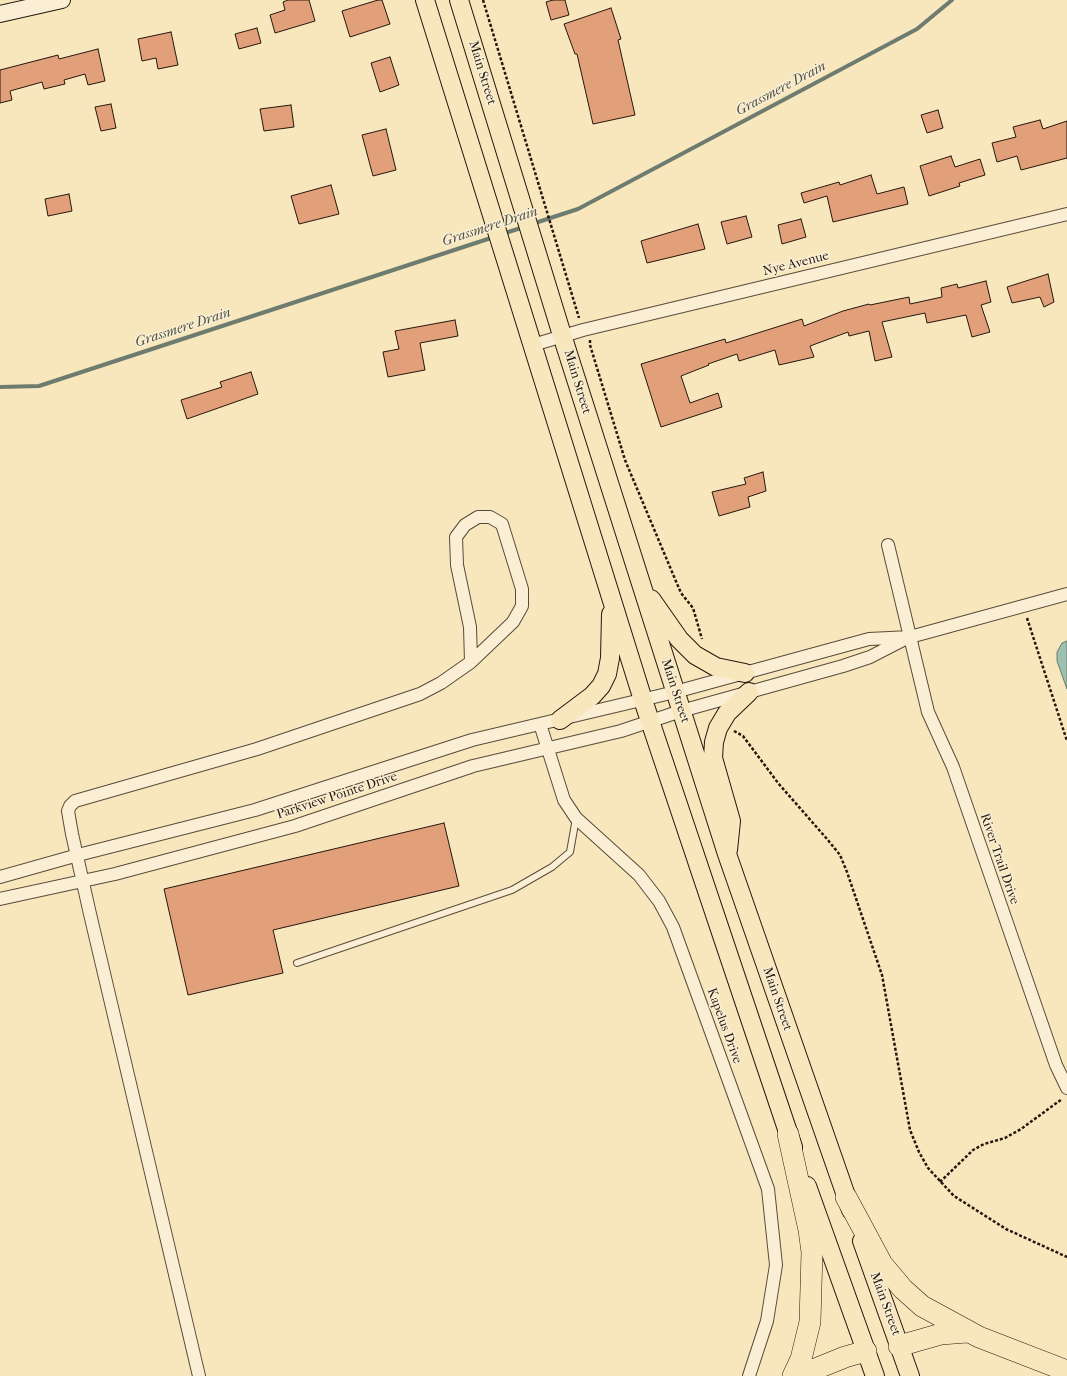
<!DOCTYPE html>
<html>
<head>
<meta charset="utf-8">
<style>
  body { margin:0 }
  canvas { display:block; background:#f8e6bd }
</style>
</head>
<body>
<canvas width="1067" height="1376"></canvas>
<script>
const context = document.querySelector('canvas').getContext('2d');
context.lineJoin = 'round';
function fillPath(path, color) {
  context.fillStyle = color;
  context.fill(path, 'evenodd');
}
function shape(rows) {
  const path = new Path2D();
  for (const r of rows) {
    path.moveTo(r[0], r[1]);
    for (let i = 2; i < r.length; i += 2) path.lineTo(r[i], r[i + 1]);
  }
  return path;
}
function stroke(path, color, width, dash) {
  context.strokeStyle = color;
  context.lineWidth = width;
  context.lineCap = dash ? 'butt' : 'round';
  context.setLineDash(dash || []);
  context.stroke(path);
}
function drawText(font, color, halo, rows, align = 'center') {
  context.font = font + ' "IM FELL French Canon",serif';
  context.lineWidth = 3;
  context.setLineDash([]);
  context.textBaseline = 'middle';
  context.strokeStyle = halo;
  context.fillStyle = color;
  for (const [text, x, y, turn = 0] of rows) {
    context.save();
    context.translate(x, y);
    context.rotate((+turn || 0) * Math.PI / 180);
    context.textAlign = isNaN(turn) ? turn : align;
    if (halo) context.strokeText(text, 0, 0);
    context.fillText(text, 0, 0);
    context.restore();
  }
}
const water = shape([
  [1067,641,1067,689,1057,661,1057,652,1062,643,1067,641]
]);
fillPath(water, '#9dc0b0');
stroke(water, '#6d7c6f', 1);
stroke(shape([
  [532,224,578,209,917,29,952,0],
  [502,234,524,227],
  [0,387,39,386,494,237]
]), '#6d7c6f', 4);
const building = shape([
  [288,0,309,0,315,21,275,33,270,15,285,10,283,2,288,0],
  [378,0,382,0,390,24,350,37,342,11,378,0],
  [553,0,565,0,569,15,551,20,546,2,553,0],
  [611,8,621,39,618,40,635,115,593,124,577,54,575,54,564,24,611,8],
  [257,28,261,43,239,49,235,34,257,28],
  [171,32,178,65,158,69,156,58,142,61,138,39,171,32],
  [98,49,105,81,88,85,85,74,64,80,65,84,44,89,42,82,10,91,12,100,0,103,0,70,58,55,59,59,98,49],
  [390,57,399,85,380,92,371,63,390,57],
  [111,104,116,128,101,131,95,107,111,104],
  [291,105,294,127,264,131,260,109,291,105],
  [938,110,943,128,927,133,921,115,938,110],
  [1040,120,1043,129,1067,121,1067,158,1021,170,1017,156,997,162,992,143,1016,137,1013,127,1040,120],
  [386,129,396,170,373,176,362,135,386,129],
  [951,156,955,167,980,159,985,175,959,183,960,186,929,196,920,166,951,156],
  [871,175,877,194,904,187,908,204,833,222,827,196,804,203,801,193,839,182,840,185,871,175],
  [331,185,339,214,299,224,291,196,331,185],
  [69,194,72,211,48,216,45,199,69,194],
  [746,216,752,237,727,244,721,222,746,216],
  [801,219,806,237,782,244,778,225,801,219],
  [698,224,705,249,647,263,641,241,698,224],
  [1048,274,1054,302,1044,307,1040,297,1012,303,1007,287,1048,274],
  [986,281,991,302,981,305,990,332,972,337,966,315,927,323,925,313,882,322,892,357,875,361,869,331,849,336,848,332,810,346,814,357,779,365,775,350,739,361,737,354,708,364,709,365,681,376,690,403,718,393,722,407,661,427,641,364,725,339,726,343,802,319,804,326,843,311,869,304,870,305,909,297,910,304,942,297,941,288,957,284,958,288,986,281],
  [455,320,458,336,420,343,425,370,388,377,383,352,399,349,395,331,455,320],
  [251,372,258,394,187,419,181,400,222,387,220,382,251,372],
  [763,472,766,491,748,497,750,507,719,516,712,492,746,484,744,478,763,472],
  [444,823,459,886,273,930,283,973,188,995,164,889,444,823]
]);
fillPath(building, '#e1a079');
stroke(building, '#25170d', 1);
const lane = shape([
  [297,963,512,890,552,867,570,852,576,818]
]);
const street = shape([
  [533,345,583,330,1067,214],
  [888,545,928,712,953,767,1056,1065,1067,1088],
  [540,724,564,800,576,818,639,875,659,901,673,927,768,1189,776,1265,767,1321,749,1376],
  [0,877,78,855,255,810,472,740,675,692,869,639,910,637,1067,594],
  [0,899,115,874,295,826,473,766,621,731,681,711,843,666,870,657,905,639],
  [199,1376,90,914,72,834,68,811,70,806,75,801,257,749,420,694,441,683,471,662,513,622,522,606,522,589,502,524,490,517,478,517,465,525,456,537,457,565,470,627,471,662]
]);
const secondary = shape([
  [0,14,62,0]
]);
const primary = shape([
  [425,0,643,700,793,1147],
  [459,0,562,335,727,854,851,1210],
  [651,599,679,639,695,655,716,667,745,673],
  [560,720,592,696,601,686,607,674,610,658,611,614],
  [728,850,731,821,713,758,714,742,718,728,727,713,749,692],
  [807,1186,875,1376],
  [862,1241,910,1376]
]);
const highway = shape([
  [788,1134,809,1230,812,1252,810,1322,801,1359,793,1376],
  [846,1197,882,1264,903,1289,922,1306,979,1337,1067,1371],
  [899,1346,941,1334,967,1332],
  [804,1376,808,1372,845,1357,866,1351]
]);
stroke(lane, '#5a4b39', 8);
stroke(street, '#5a4b39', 14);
stroke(secondary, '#25170d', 18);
stroke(primary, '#25170d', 20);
stroke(highway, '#25170d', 22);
stroke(shape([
  [483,0,579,318],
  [590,340,590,345,625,460,675,579,681,593,693,608,702,639],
  [1027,618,1067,741],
  [734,731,743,736,778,783,827,839,840,855,847,872,882,975,910,1130,919,1152,928,1168,954,1196,1006,1229,1067,1257],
  [940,1182,973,1150,984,1144,1005,1138,1021,1129,1062,1099]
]), '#25170d', 2.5, [3, 2]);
stroke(lane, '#faefd4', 6);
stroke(street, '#faefd4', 12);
stroke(secondary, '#faefd4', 16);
stroke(primary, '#f8e6bd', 18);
stroke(highway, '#f8e6bd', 21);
drawText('13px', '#25170d', '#faefd4', [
  ["Main Street",482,73,73],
  ["Nye Avenue",796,264,-14],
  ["Main Street",577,382,73],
  ["Main Street",675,691,72],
  ["Parkview Pointe Drive",337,796,-18],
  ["River Trail Drive",999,859,71],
  ["Main Street",777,999,71],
  ["Kapelus Drive",724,1026,70],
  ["Main Street",885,1304,70]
]);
drawText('italic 14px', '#4f5246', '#faefd4', [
  ["Grassmere Drain",781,89,-28],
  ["Grassmere Drain",490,227,-18],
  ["Grassmere Drain",183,328,-18]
]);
</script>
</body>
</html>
